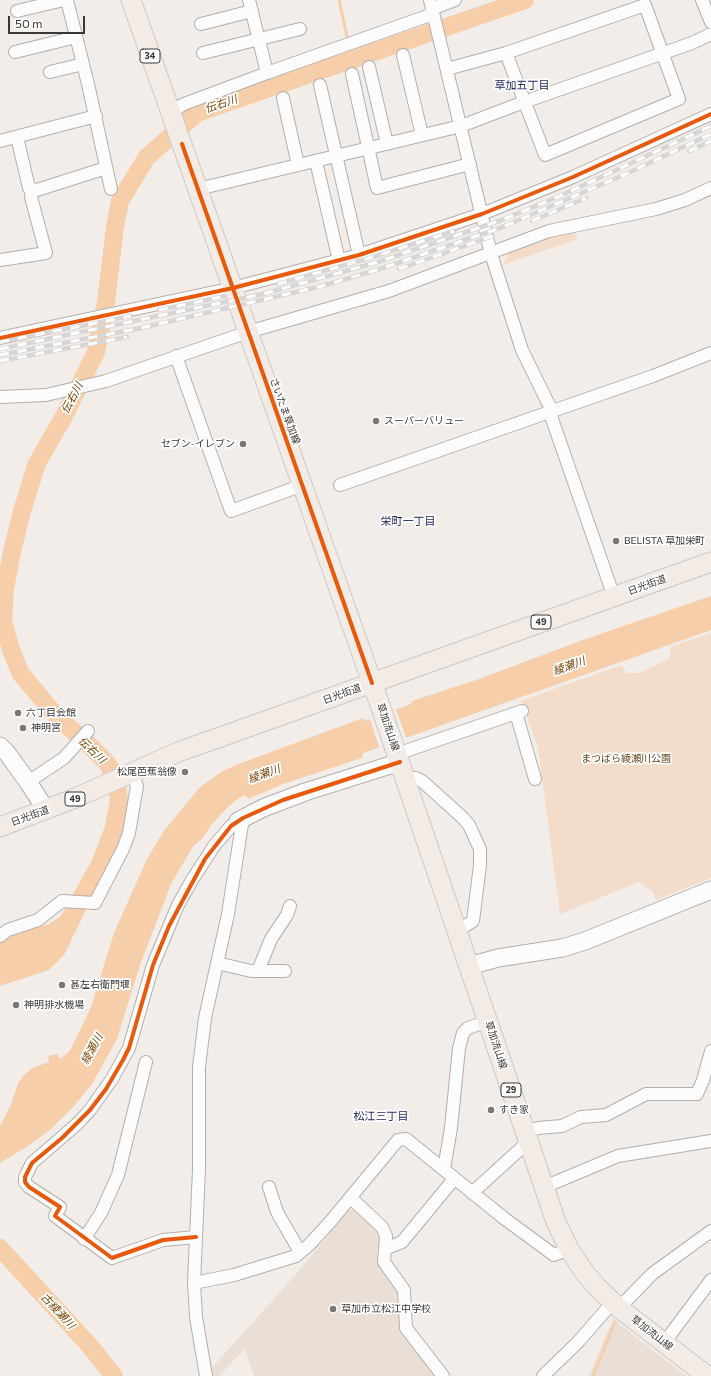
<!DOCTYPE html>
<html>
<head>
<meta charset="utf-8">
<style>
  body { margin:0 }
  #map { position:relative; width:711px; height:1376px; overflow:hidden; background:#f2ede9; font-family:Commissioner,sans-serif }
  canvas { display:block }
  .scale { position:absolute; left:8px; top:16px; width:77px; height:18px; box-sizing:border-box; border:2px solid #3b3835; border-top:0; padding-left:5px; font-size:12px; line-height:14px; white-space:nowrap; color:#3b3835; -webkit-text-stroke:3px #fff; paint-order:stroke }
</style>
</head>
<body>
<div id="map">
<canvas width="711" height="1376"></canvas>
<div class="scale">50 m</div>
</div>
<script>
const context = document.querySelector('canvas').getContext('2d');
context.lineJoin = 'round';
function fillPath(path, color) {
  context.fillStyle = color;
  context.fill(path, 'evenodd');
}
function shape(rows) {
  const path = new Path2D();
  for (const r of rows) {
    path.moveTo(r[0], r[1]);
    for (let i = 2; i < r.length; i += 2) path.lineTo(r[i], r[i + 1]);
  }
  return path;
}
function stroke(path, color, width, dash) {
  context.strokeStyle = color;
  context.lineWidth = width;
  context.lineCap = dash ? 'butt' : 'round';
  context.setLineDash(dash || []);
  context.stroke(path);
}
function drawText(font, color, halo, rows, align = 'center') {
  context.font = font + ' Commissioner,"Noto Sans JP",sans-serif';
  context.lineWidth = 3.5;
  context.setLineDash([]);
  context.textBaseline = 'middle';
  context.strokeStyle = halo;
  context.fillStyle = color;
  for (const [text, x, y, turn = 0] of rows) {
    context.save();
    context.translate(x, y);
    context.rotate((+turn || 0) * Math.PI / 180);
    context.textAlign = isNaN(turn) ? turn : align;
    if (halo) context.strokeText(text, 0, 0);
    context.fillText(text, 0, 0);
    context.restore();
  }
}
fillPath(shape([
  [359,1209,379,1233,377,1262,400,1290,401,1328,438,1376,254,1376,245,1349,219,1376,212,1376,210,1370,297,1273,349,1210],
  [613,1319,686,1376,589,1376]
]), '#e9dfd6');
fillPath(shape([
  [575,231,577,239,503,265,509,251,536,240],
  [711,633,711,878,656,900,652,891,639,882,560,914,538,747,521,701,621,665,627,673,640,673,670,658,670,647]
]), '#f3dcc9');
fillPath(shape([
  [711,596,711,630,363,753,362,758,283,784,248,799,245,795,239,798,227,808,212,824,202,839,194,845,171,884,140,965,117,1039,92,1084,74,1106,52,1128,31,1144,0,1163,0,1126,11,1105,18,1083,24,1075,32,1068,49,1062,48,1056,57,1054,60,1059,70,1051,91,1007,114,933,147,859,163,832,200,787,223,771,236,765,363,718,364,721,411,704,412,701,479,679,580,641],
  [66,906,86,910,64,955,49,970,0,986,0,943,12,935,49,924,61,916]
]), '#f6cea9');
fillPath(shape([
  [395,707,407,739,380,749,369,717]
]), '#f2ede9');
stroke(shape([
  [339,0,348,41],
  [350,46,353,59],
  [593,1376,615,1322]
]), '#f6cea9', 3);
stroke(shape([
  [70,918,100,864,114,828,119,799,116,779,107,763,86,742,57,717,21,674,11,650,3,621,5,589,12,552,22,511,37,463,63,418,96,352,106,302,115,227,120,201,147,157,197,113,525,0],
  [0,1248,89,1345,114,1376]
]), '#f6cea9', 18);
const street = shape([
  [67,0,88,84,111,189],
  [249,0,267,73,433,14],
  [430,0,491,254,522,350,552,411,552,419,614,597],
  [702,0,711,22],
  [432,9,455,0],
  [17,11,64,0],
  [201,24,252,11],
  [15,52,76,37],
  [203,53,300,29],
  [403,55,422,135],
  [369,67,387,144],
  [447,69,506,53,645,5,679,99,545,155,506,53],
  [50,72,83,64],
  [352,74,377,188,470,164],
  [320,85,359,255],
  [283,98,298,165],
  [171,112,184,104,267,73],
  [17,137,29,188,37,190,106,168],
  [0,141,96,116],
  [316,161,339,261],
  [198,189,461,126,524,102,692,43,711,34],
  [0,260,46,253,31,197,33,189],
  [0,338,233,288,359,255,482,214,573,177,711,114],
  [176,356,231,511,303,485],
  [0,397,46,395,106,381,248,332,389,291,549,231,656,209,685,200,711,188],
  [340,485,653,376,711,353],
  [516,713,535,779],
  [397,754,522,711],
  [406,779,416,778,422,781,463,818,469,825,480,849,480,865,473,921,457,931],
  [28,782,64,758,88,731],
  [0,936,8,930,38,920,62,901,95,903,123,849,129,833,137,786,132,774],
  [217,963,251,971,285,971],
  [258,971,271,939,287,915,290,906],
  [525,1132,538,1128,562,1126,581,1117,606,1115,646,1094,697,1094,703,1080,711,1051],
  [444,1169,451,1128,459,1048,463,1033,468,1028,488,1021],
  [269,1187,277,1212,300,1252],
  [544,1187,618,1156,711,1141],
  [472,1193,528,1142],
  [351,1198,382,1227,386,1236,384,1262,404,1290,406,1328,443,1376],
  [196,1237,163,1240,112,1258,55,1216,60,1207,29,1187,25,1182,25,1177,32,1163,77,1124,90,1110,112,1079,129,1048,153,965,178,905,192,880,214,846,231,826,238,821],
  [84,1239,101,1213,118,1175,146,1062],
  [385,1249,402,1242,454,1179],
  [194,1283,234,1275,296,1256,309,1245,330,1222,398,1140,406,1139,505,1219,554,1255,569,1249],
  [619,1308,652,1274,711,1231],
  [664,1343,711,1280],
  [206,1376,196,1317,194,1283,199,1169,199,1067,205,1018,228,914,243,818],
  [543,1376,578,1342,613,1302]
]);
const secondary = shape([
  [0,746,7,753,28,782,46,810],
  [238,821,263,808,305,792,400,762],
  [469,966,498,958,562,948,585,941,711,890]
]);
const primary = shape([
  [131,0,381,708,556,1222,569,1249,585,1273,597,1287,619,1308,707,1376],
  [0,827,73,799,178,752,212,740,711,562]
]);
stroke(street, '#b3afac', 14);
stroke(secondary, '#b3afac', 19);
stroke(primary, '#cbc9c7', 21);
stroke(street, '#fdfcfc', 12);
stroke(secondary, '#fdfcfc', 17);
stroke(primary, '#f2ebe6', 19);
const rail = shape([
  [689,151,711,141],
  [532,221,586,198],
  [399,269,493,236],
  [278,284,376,256,454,231],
  [159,310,225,296],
  [0,342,131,316],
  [0,349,263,294,378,262,499,221,558,197,711,126],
  [0,355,141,328,322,286,380,269,500,228,626,174,711,134],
  [0,361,127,337]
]);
stroke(rail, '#d8d6d5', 4.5);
stroke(rail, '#fff', 3, [9]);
stroke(shape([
  [182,144,372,683],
  [0,338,233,288,359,255,482,214,573,177,711,114],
  [196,1237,163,1240,112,1258,55,1216,60,1207,29,1187,25,1182,25,1177,32,1163,62,1138,90,1110,106,1089,123,1060,129,1048,153,965,169,926,205,859,231,826,243,818,283,800,400,762]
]), '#e8590c', 4);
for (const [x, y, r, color] of [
  [376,421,4,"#7b7774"],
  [243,444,4,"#7b7774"],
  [616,541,4,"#7b7774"],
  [18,713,4,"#7b7774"],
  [23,728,4,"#7b7774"],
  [185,772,4,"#7b7774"],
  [62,985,4,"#7b7774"],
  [16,1005,4,"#7b7774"],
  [491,1110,4,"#7b7774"],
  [333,1309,4,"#7b7774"]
]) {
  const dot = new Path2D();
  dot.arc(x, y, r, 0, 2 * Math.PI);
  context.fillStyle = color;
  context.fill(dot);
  stroke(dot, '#fff', 1.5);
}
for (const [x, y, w] of [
  [150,56,20],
  [541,622,20],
  [75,799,20],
  [511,1090,20]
]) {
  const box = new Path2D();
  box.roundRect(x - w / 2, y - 7, w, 14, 3);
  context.fillStyle = '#fff';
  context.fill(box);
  stroke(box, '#3b3835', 1);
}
drawText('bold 9px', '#3b3835', null, [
  ["34",150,56],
  ["49",541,622],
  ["49",75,799],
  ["29",511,1090]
]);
drawText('10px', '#3b3835', '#fff', [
  ["さいたま草加線",285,411,70],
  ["日光街道",647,585,-20],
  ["日光街道",342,694,-20],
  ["草加流山線",388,727,71],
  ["日光街道",30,816,-20],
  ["草加流山線",496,1045,72],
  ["草加流山線",652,1333,38]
]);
drawText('10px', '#3b3835', '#fff', [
  ["スーパーバリュー",384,421],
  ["セブン-イレブン",235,444,"right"],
  ["BELISTA 草加栄町",624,541],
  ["六丁目会館",26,713],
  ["神明宮",31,728],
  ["松尾芭蕉翁像",177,772,"right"],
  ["甚左右衛門堰",70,985],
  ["神明排水機場",24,1005],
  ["すき家",499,1110],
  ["草加市立松江中学校",341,1309]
], 'left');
drawText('10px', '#6a441f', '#fff', [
  ["まつばら綾瀬川公園",626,759]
]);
drawText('11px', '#1d235c', '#fff', [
  ["草加五丁目",522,85],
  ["栄町一丁目",408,521],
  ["松江三丁目",381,1116]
]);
drawText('italic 11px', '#794505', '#fff', [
  ["伝右川",221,104,-19],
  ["伝右川",72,398,-62],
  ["綾瀬川",569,666,-20],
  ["伝右川",92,750,43],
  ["綾瀬川",264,774,-20],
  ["綾瀬川",92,1049,-61],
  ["古綾瀬川",58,1311,47]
]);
</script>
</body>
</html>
